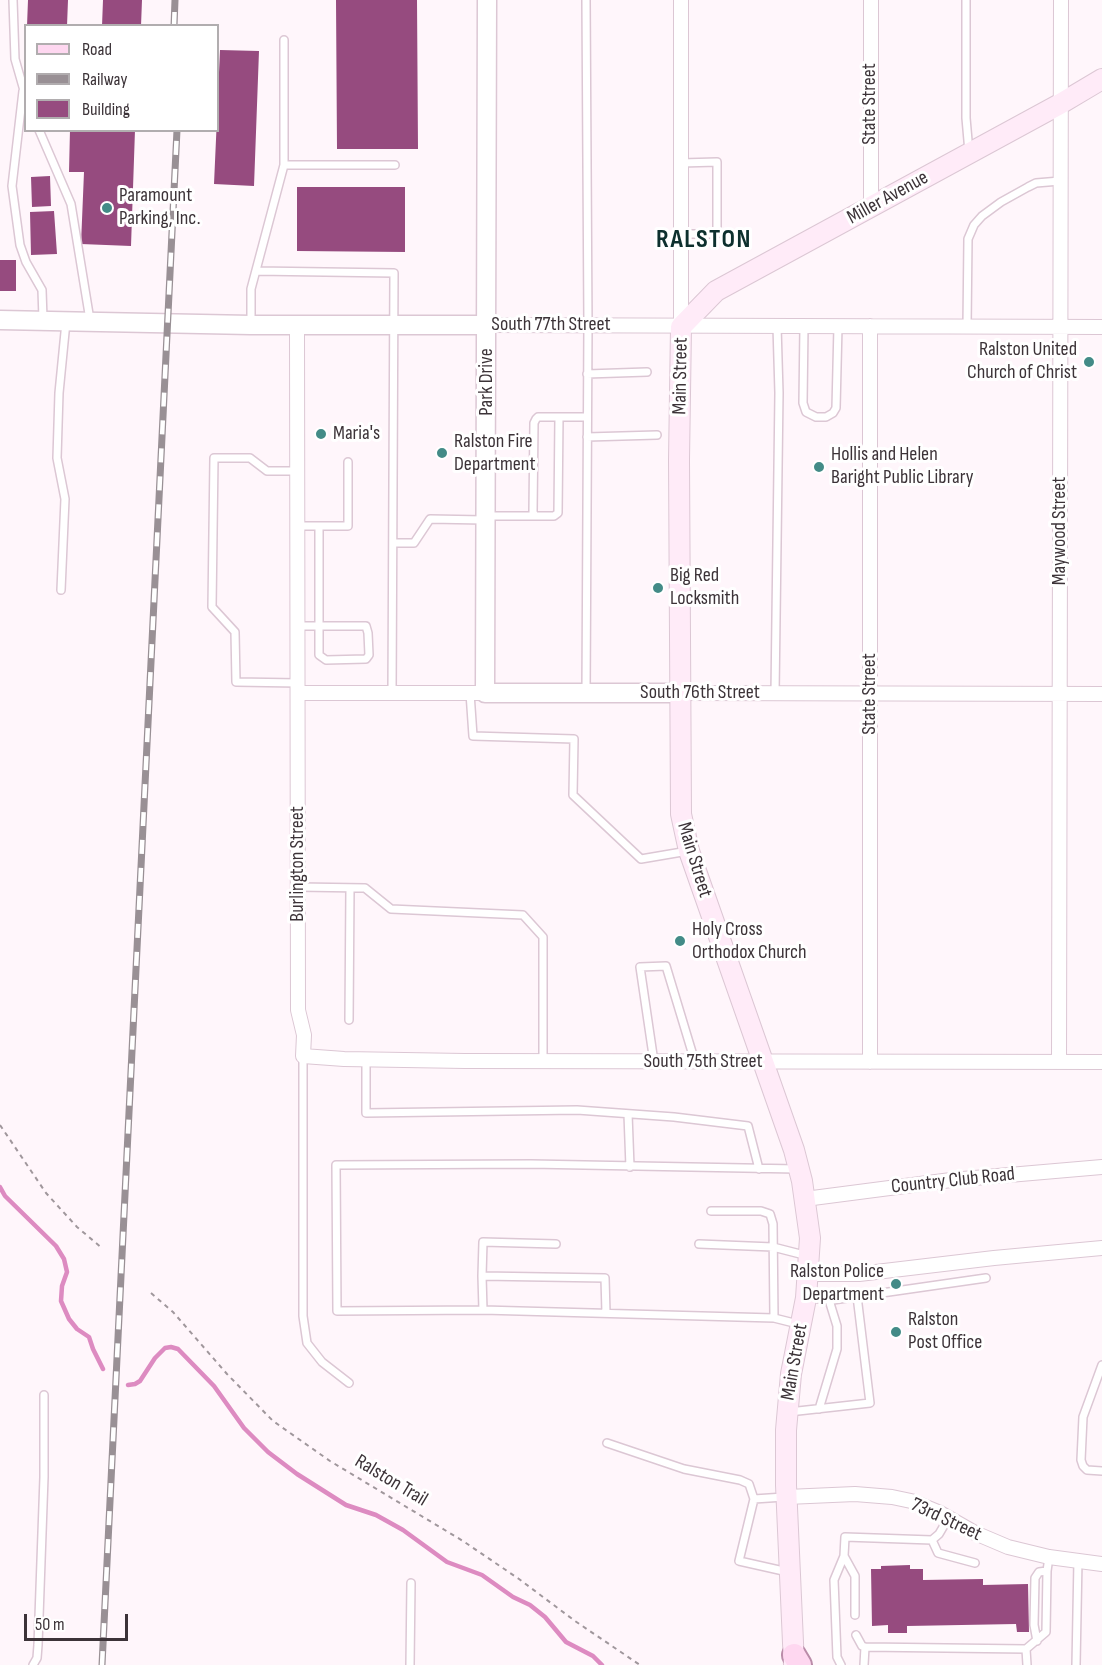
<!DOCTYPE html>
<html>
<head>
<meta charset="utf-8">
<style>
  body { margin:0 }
  #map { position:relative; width:1102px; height:1665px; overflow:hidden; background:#fff6fb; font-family:"Sofia Sans Condensed",sans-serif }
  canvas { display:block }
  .legend { position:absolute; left:24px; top:24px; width:195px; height:108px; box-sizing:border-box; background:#fff; border:2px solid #b1adaf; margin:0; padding:8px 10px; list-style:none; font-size:18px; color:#3c3338 }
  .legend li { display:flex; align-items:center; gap:12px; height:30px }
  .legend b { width:30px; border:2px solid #b1adaf }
  .scale { position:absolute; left:24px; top:1614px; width:104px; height:27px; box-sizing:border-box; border:3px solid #3c3338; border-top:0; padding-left:8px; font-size:18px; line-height:21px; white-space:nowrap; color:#3c3338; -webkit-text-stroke:4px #fff; paint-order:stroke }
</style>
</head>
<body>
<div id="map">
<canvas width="1102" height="1665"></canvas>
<ul class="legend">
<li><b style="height:8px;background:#fed7f0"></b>Road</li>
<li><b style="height:8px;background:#999095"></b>Railway</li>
<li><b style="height:16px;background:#964b7f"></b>Building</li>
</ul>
<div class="scale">50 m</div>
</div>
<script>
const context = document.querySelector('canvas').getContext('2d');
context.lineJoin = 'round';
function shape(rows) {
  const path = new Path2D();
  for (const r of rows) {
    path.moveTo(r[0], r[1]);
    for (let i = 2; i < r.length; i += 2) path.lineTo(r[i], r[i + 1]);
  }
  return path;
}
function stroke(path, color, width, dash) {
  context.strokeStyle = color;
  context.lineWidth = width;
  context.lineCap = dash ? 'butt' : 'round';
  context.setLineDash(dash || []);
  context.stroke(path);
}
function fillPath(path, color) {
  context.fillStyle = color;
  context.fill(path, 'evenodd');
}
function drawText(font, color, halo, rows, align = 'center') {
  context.font = font + ' "Sofia Sans Condensed",sans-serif';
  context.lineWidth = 6;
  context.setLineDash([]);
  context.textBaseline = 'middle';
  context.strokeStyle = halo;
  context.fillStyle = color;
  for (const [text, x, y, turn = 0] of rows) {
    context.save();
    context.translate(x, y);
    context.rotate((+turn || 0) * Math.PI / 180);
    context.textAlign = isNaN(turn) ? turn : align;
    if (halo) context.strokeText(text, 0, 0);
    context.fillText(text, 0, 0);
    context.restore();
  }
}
stroke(shape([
  [0,1187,5,1196,56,1246,64,1259,67,1272,62,1286,61,1301,69,1319,77,1329,89,1337,93,1349,103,1369],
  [128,1385,135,1384,140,1381,155,1358,165,1348,171,1347,178,1349,214,1386,244,1428,268,1452,297,1474,346,1505,376,1515,403,1530,447,1562,482,1575,513,1597,530,1605,545,1617,566,1642,593,1656,602,1665]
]), '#dd8bc1', 4.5);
fillPath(shape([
  [28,0,68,0,67,26,27,26],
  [103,0,142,0,141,26,102,26],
  [336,0,417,0,418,149,337,149],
  [220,50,259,51,254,186,214,184],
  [70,130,135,130,131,246,81,244,84,172,69,172],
  [50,176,51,206,32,207,31,177],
  [297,187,405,187,405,252,297,251],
  [54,211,57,254,31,255,30,212],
  [0,260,16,260,16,291,0,291],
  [910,1565,910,1569,923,1569,923,1580,983,1579,983,1585,1028,1584,1029,1632,1017,1632,1016,1624,907,1626,907,1633,888,1633,888,1625,872,1626,871,1569,881,1569,881,1566]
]), '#964b7f');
const service = shape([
  [13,0,15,59,25,94],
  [586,0,588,325,586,693],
  [966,0,966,118,969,152],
  [23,91,12,186,20,245,26,262,42,290,43,319],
  [39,130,71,204,90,320],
  [681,163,717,162,717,234,681,234],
  [284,165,395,165],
  [256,271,394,273,392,693],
  [251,323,251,289,284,165,284,40],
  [804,326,803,403,806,412,816,417,826,417,833,413,836,408,838,326],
  [967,326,968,239,974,225,982,216,1001,202,1028,187,1036,183,1060,181],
  [587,374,647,372],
  [559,417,558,513,554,516,535,516,533,512,534,423,536,419,538,417,587,417],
  [587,437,657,435],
  [297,471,267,471,250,458,214,458,212,607,235,632,236,682,298,683],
  [486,516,535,516],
  [297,526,348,526,348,462],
  [393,543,414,543,430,519,484,520],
  [61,590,65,499,57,458,59,393,66,322],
  [297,626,366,626,368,633,369,655,366,659,326,660,319,655,319,526],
  [470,693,473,736,574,739,573,795,641,859,688,851],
  [775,693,779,393,777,326],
  [299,887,365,888,391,909,523,915,543,937,543,1061],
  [349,1020,350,888],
  [303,1056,303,1316,307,1343,322,1362,349,1383],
  [366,1059,366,1113,577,1110,674,1117,748,1126,759,1169],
  [654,1062,640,967,666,966,695,1062],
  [628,1114,630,1167],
  [797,1169,531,1164,336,1165,337,1311,483,1310,774,1318,798,1324],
  [711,1211,761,1211,770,1214,773,1224,774,1318],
  [699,1244,773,1247,808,1256],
  [482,1276,483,1242,556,1244],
  [808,1298,833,1300,986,1278],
  [483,1310,482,1276,605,1278,606,1313],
  [1102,1365,1083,1417,1081,1460,1083,1466,1087,1470,1102,1471],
  [819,1409,837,1349,837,1326,829,1300],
  [789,1412,870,1403,857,1296],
  [607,1443,684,1469,740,1480,749,1484,754,1499],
  [784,1497,754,1499,739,1561,788,1572],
  [932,1540,938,1553,975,1563],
  [844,1556,855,1576,855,1615],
  [856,1635,862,1646,865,1647,864,1665],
  [1037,1641,1034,1625,1035,1578,1039,1572,1047,1571],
  [865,1647,1026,1649,1046,1632,1047,1571,1049,1557],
  [1026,1649,1027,1665],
  [33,1665,37,1658,38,1645,44,1477,44,1395],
  [410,1665,411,1583],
  [841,1665,837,1657,834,1580,844,1556,845,1537,932,1540,939,1534,949,1517],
  [1076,1665,1078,1560]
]);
const minor = shape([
  [681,0,681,327],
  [871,0,871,208],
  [487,325,1102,327],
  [297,326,298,1010,304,1035,303,1056,344,1059,465,1061,1102,1062],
  [298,693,485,693],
  [680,693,1102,694],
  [870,1062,870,326],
  [1059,1062,1061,0],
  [805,1199,951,1180,1102,1167],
  [809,1274,859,1274,994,1258,1102,1248],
  [787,1497,855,1494,892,1497,911,1501,940,1513,975,1533,1008,1547,1049,1557,1102,1564]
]);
const tertiary = shape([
  [487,0,485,693,680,693],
  [0,320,251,325,487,325]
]);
const secondary = shape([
  [794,1665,786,1485,786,1430,791,1374,806,1298,810,1238,802,1181,794,1150,689,851,681,814,679,460,681,327,716,291,1060,104,1102,79]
]);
const primary = shape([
  [794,1655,800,1665]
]);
stroke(service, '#dcc7d4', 10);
stroke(minor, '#dcc7d4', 16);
stroke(tertiary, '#dcc7d4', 21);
stroke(secondary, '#dcc7d4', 22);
stroke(primary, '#ba8ca9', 26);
stroke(shape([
  [0,1125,46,1193,77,1227,102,1248],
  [151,1293,173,1312,227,1374,273,1421,330,1461,463,1541,519,1579,575,1621,640,1665]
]), '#a0979c', 2, [4.5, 4.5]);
stroke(service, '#fff', 7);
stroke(minor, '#fff', 14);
stroke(tertiary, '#fff', 18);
stroke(secondary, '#ffebf8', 20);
stroke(primary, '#fed7f0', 22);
const rail = shape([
  [174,26,175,0],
  [102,1665,177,130]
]);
stroke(rail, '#999095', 7);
stroke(rail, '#fff', 4.5, [14]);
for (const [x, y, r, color] of [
  [107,208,6,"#438b87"],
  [1089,362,6,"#438b87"],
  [321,434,6,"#438b87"],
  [442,453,6,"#438b87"],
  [819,467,6,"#438b87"],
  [658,588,6,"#438b87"],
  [680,941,6,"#438b87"],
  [896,1284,6,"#438b87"],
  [896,1332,6,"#438b87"]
]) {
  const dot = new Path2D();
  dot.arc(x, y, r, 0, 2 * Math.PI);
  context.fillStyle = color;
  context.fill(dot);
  stroke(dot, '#fff', 2);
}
drawText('20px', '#3c3338', '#fff', [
  ["State Street",870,104,-90],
  ["Miller Avenue",888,198,-29],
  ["South 77th Street",551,325],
  ["Main Street",681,376,-89],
  ["Park Drive",487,382,-90],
  ["Maywood Street",1060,531,-90],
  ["South 76th Street",700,693],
  ["State Street",870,694,-90],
  ["Main Street",694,860,73],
  ["Burlington Street",298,864,-90],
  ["South 75th Street",703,1062],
  ["Country Club Road",953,1181,-6],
  ["Main Street",795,1362,-80],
  ["Ralston Trail",391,1481,31],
  ["73rd Street",946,1520,25]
]);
drawText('20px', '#3c3338', '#fff', [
  ["Paramount",119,196],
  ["Parking, Inc.",119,219],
  ["Ralston United",1077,350,"right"],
  ["Church of Christ",1077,373,"right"],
  ["Maria's",333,434],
  ["Ralston Fire",454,442],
  ["Department",454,465],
  ["Hollis and Helen",831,455],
  ["Baright Public Library",831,478],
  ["Big Red",670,576],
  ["Locksmith",670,599],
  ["Holy Cross",692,930],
  ["Orthodox Church",692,953],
  ["Ralston Police",884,1272,"right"],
  ["Department",884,1295,"right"],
  ["Ralston",908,1320],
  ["Post Office",908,1343]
], 'left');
context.letterSpacing = '1.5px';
drawText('bold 26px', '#0d302e', '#fff', [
  ["RALSTON",704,240]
]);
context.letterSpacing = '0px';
</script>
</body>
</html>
